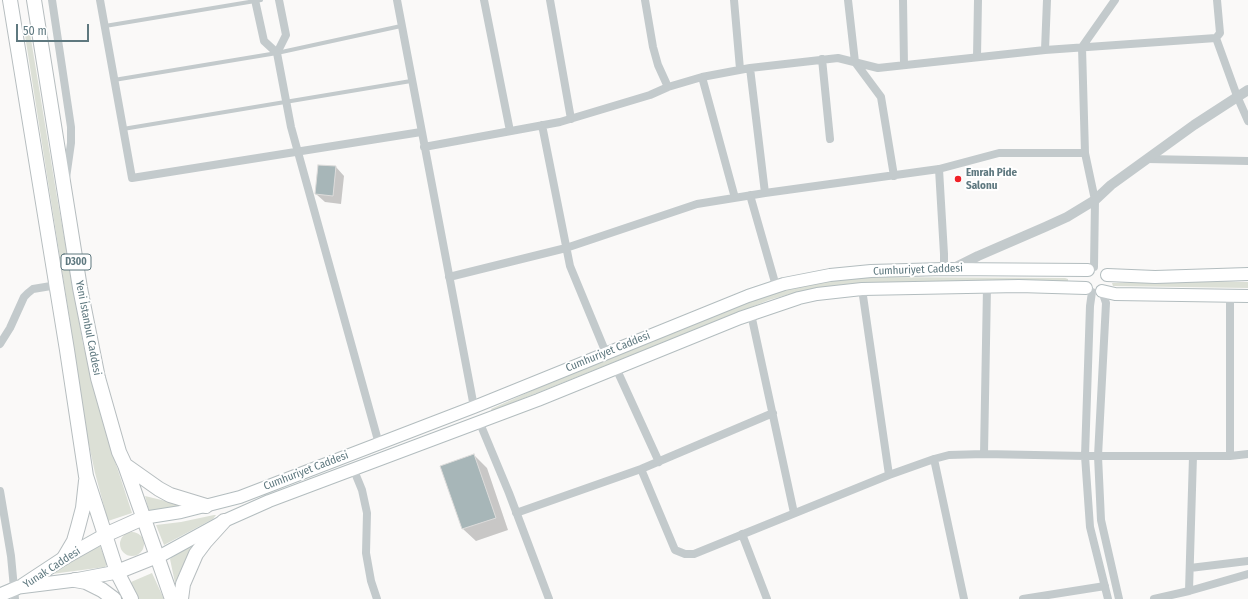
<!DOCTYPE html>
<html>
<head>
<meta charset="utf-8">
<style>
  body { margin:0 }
  #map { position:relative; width:1248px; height:599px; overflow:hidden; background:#faf9f8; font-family:"Fira Sans Condensed",sans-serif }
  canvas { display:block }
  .scale { position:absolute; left:16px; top:24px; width:73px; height:18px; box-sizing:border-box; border:2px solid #5e787f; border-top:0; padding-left:5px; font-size:12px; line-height:14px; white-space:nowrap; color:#5e787f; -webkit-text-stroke:3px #fff; paint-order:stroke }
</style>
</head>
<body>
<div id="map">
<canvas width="1248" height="599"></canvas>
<div class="scale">50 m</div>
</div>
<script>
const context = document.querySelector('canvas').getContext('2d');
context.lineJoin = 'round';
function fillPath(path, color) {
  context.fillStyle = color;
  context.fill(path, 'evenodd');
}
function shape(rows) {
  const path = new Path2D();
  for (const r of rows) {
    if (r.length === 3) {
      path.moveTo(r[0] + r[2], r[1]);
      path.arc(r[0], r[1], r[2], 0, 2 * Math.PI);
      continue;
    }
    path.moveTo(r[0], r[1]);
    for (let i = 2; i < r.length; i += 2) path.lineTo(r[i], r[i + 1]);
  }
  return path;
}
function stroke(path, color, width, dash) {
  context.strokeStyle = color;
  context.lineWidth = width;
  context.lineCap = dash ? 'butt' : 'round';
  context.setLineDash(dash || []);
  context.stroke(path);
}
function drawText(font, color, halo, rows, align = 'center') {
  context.font = font + ' "Fira Sans Condensed",sans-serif';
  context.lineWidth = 4;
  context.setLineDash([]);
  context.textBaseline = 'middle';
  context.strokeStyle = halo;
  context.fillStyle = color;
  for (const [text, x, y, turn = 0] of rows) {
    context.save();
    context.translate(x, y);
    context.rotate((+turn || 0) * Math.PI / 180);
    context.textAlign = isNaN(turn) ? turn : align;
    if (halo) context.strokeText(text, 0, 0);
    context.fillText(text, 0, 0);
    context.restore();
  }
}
fillPath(shape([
  [29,27,57,197,83,344,113,455,132,513,108,521,95,473,81,407,71,328,24,29],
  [860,277,1065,278,1068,279,1068,281,1067,282,920,284,876,282,846,284,797,292,769,300,492,411,491,409,560,378,736,306,786,289,822,281],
  [1205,281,1248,282,1248,288,1113,286,1112,283],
  [145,496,178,504,180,506,149,511],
  [214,515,216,515,213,519,164,545,156,525,181,522],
  [132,544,12],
  [194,541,175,583,170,559],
  [100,546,107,564,105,567,44,575],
  [152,573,164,599,139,599,131,582]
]), '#dce0d6');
fillPath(shape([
  [336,167,344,176,341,204,325,202,316,194],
  [474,455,487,468,508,530,476,541,463,529]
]), '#0003');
const building = shape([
  [318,165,336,166,333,196,315,194,318,165],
  [474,454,496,518,462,529,440,466,474,454]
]);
fillPath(building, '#a7b6b8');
stroke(building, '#dcdbda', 1);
const secondary = shape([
  [1107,275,1155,277,1248,274],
  [1102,291,1115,294,1248,296],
  [143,518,181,512,240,497,474,407,748,296,784,284,830,275,871,271,944,269,1088,270],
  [157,556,162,555,224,521,269,501,538,400,740,318,799,298,817,294,862,289,1019,286,1086,288]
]);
const primary = shape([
  [23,585,64,558,105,535],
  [0,595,19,587,75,580,117,572]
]);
const trunk = shape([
  [10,0,67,350,86,476,117,572,131,599],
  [34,0,80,288,98,378,119,452,125,465,172,599],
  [125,465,159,489,170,495,206,506],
  [105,535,143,518],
  [64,558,74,541,78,527,83,508,86,481],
  [117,572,157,556],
  [75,580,86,582,102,590,114,599],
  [181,599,183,584,196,554,205,542,224,521]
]);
stroke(secondary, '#b3bdbf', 14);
stroke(primary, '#b4bdbf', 15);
stroke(trunk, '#b6bdbf', 16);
stroke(shape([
  [105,26,261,0],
  [114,80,277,53,401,26],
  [123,129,411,81]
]), '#c3cacc', 4);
stroke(shape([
  [52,0,71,127,71,143,66,178],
  [100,0,132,178,421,132],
  [255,0,264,41,277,53],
  [279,0,286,35,277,53,291,127,379,444],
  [397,0,474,407],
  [484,0,510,131],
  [550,0,571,119],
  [645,0,653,47,658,65,668,87],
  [734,0,740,69],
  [848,0,855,62,881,97,894,176],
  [903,0,904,65],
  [1217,0,1220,33,1216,38,1237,96,1248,121],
  [1045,50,1047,0],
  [977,57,978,0],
  [822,59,830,139],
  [750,68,765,193],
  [702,77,735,198],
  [542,125,570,266,606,353],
  [424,147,560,122,650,95,668,87,702,77,750,68,838,58,878,68,1045,50,1216,38],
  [1147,159,1248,161],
  [939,169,944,254,944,269],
  [750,195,776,286],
  [1094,267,1095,200,1085,153,1082,47,1115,0],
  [449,277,566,248,697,204,765,193,939,169,999,153,1085,153],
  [862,289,889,475],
  [1102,291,1106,303,1098,456,1101,520,1119,599],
  [1092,292,1090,306,1085,456,1090,527,1108,599],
  [751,314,794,513],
  [0,344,10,328,24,297,28,293,33,289,57,285],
  [616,368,659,462],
  [479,421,509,493,549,599],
  [984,454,987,287],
  [1230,456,1230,295],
  [934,459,964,599],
  [353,468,362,490,367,513,366,553,371,581,377,599],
  [641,469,675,550,685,554,694,554,889,475,934,459,949,455,984,454,1085,456,1230,456,1248,454],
  [0,491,11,556,15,599],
  [516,513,641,469,773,413],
  [742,534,767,599],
  [1190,568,1248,561],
  [1189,591,1193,456],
  [1023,599,1105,586],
  [1154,599,1189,591,1248,574]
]), '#c3cacc', 8);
stroke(shape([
  [952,269,978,256,1045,227,1067,217,1095,200,1111,185,1194,125,1248,90]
]), '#c3cacc', 10);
stroke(secondary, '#fff', 12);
stroke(primary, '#fff', 13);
stroke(trunk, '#fff', 14);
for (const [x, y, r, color] of [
  [958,179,4,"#f02127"]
]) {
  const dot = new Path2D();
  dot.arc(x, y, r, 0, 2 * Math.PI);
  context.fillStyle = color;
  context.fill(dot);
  stroke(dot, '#fff', 1.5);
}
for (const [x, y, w] of [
  [76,262,30]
]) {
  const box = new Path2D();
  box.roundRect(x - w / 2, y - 8, w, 16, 3);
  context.fillStyle = '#fff';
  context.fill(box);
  stroke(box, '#5e787f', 1);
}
drawText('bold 10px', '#5e787f', null, [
  ["D300",76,262]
]);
drawText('bold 11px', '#5e787f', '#fff', [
  ["Emrah Pide",966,173],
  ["Salonu",966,186]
], 'left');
drawText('11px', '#5e787f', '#fff', [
  ["Cumhuriyet Caddesi",918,270,-2],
  ["Yeni İstanbul Caddesi",88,328,79],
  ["Cumhuriyet Caddesi",608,352,-22],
  ["Cumhuriyet Caddesi",306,471,-21],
  ["Yunak Caddesi",52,568,-33]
]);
</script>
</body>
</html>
